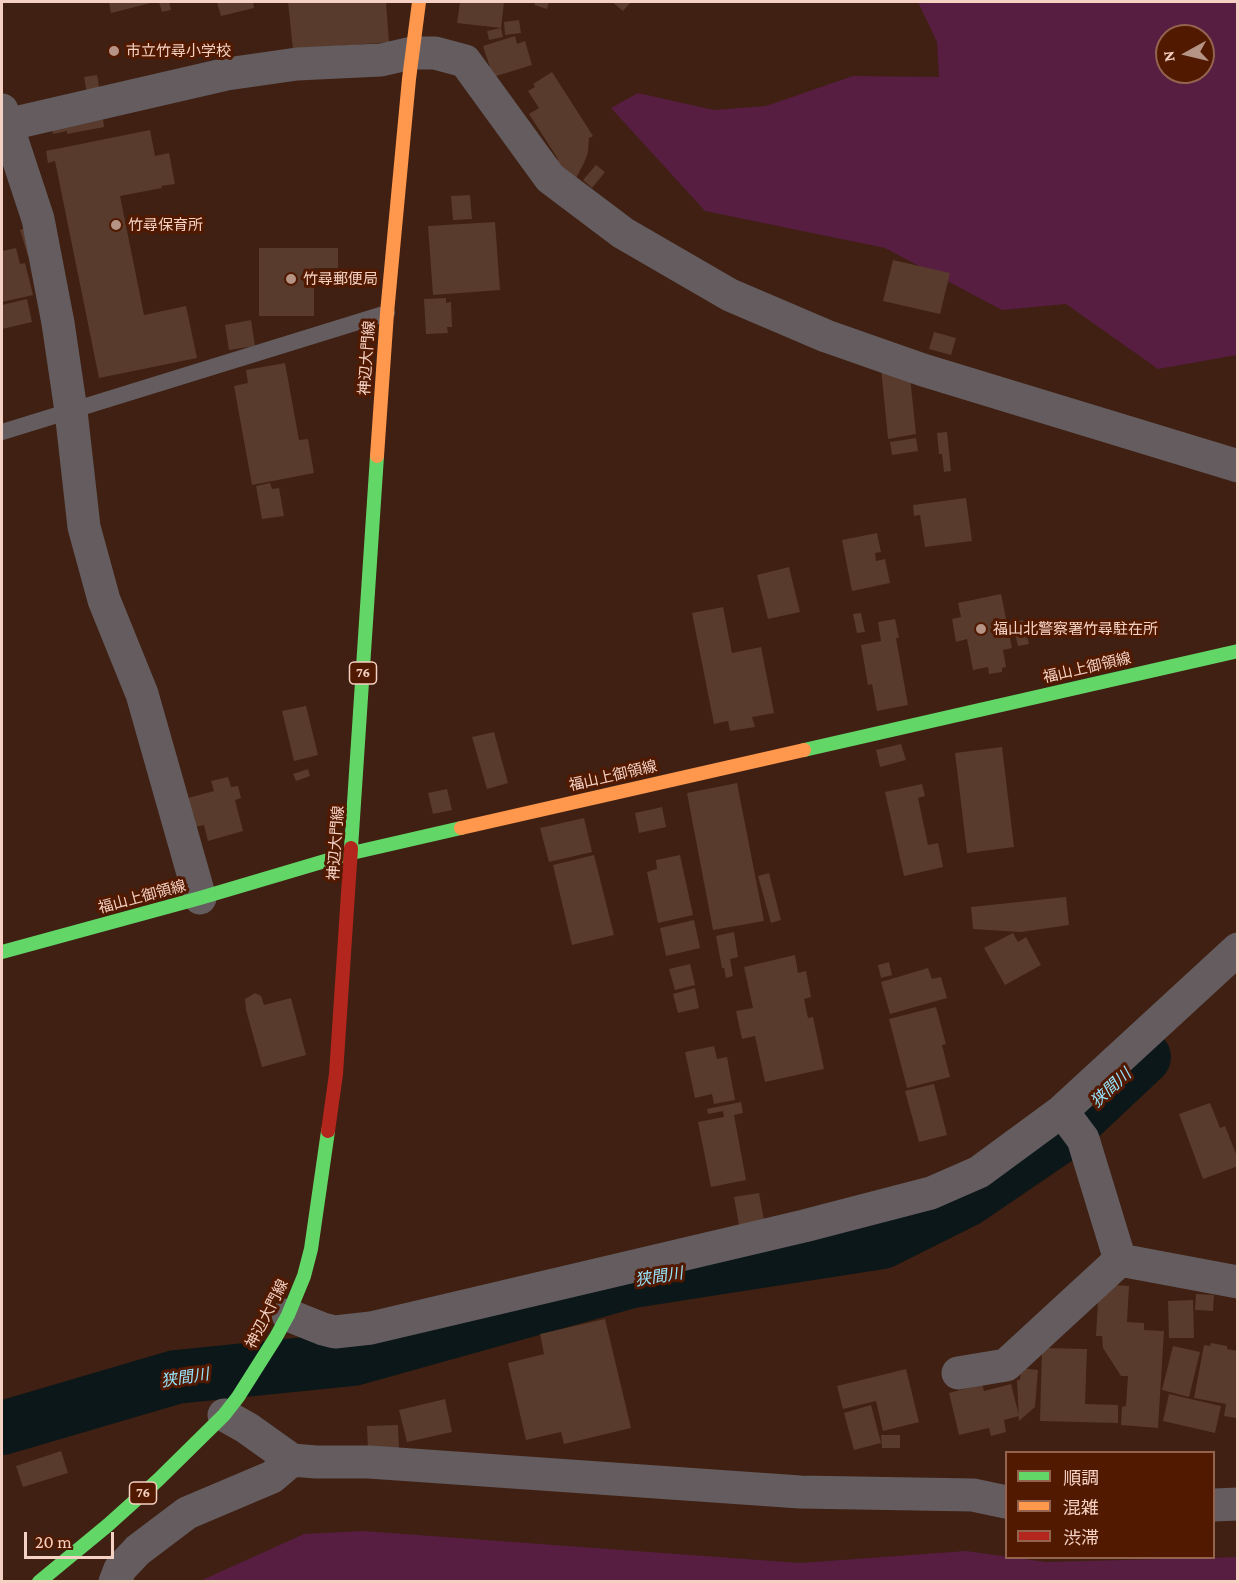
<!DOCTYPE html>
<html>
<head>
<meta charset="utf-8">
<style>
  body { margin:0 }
  #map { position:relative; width:1239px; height:1583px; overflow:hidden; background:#3f2012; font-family:"Crimson Pro","Noto Sans JP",serif }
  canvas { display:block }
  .frame { position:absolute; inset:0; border:3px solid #f5d1c3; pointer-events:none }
  .legend { position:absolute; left:1005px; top:1451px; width:210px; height:108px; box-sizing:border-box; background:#511900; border:2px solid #93634e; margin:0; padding:8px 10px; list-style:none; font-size:18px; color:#f5d1c3 }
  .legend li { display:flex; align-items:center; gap:12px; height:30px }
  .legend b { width:30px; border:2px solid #93634e }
  .north { position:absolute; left:1155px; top:24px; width:60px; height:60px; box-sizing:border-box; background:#511900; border:2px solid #93634e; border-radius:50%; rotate:262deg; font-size:16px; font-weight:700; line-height:24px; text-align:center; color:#f5d1c3 }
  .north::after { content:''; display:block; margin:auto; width:21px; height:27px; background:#b59385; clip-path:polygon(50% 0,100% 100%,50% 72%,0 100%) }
  .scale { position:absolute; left:24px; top:1532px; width:90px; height:27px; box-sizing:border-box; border:3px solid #f5d1c3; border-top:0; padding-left:8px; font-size:18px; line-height:21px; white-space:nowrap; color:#f5d1c3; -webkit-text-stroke:4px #511900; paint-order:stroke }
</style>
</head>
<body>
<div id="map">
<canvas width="1239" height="1583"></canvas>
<div class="frame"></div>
<ul class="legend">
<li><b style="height:8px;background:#63d668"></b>順調</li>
<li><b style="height:8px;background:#ff974d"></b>混雑</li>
<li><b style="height:8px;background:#b3261e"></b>渋滞</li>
</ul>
<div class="north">N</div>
<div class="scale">20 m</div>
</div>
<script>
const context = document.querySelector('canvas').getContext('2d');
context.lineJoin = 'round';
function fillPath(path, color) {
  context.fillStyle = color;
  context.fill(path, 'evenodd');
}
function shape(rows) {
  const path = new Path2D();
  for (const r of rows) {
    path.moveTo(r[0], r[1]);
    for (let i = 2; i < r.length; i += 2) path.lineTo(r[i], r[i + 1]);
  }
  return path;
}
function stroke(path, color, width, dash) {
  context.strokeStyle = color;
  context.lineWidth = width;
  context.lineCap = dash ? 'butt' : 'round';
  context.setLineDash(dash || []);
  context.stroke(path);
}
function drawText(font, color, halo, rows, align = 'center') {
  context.font = font + ' "Crimson Pro","Noto Sans JP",serif';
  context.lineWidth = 6;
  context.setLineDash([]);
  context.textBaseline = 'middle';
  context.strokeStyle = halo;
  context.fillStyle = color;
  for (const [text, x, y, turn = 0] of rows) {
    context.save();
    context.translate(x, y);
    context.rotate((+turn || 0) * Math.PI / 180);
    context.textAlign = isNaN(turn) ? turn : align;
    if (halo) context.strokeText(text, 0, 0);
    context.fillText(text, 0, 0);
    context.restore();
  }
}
fillPath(shape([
  [918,2,1237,2,1237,355,1158,369,1066,304,1002,310,885,248,705,211,611,108,638,93,714,110,766,106,853,76,939,77,937,42],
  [1167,36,1203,36,1203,72,1167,72],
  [363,1531,800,1563,966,1551,1046,1562,1237,1557,1237,1581,200,1581,304,1534]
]), '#571e41');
stroke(shape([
  [2,1428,176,1377,353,1359,632,1281,882,1242,968,1199,1059,1137,1144,1057]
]), '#0c1719', 54);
fillPath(shape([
  [109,2,155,2,111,13],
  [159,2,169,2,171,10,162,12],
  [217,2,253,2,254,8,221,16],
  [288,2,386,2,389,42,293,50],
  [460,2,504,2,501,28,457,23],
  [536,2,549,2,547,9,534,5],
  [612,2,631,2,623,11],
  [519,20,521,33,505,35,504,22],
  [501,28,503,37,489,40,487,31],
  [515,36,517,44,525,41,532,65,493,77,483,46],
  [552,72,593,136,589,138,588,152,584,163,575,180,553,163,558,159,529,114,539,108,528,91,535,87,533,84],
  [97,75,100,92,87,94,84,77],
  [103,119,104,127,67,134,67,131,53,134,52,129],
  [150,130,155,156,169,153,175,184,161,186,162,188,120,196,144,315,186,306,197,358,99,378,55,161,48,163,46,151],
  [596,165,605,172,592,188,583,180],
  [470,195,472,219,453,220,451,196],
  [495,222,500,290,433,295,428,226],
  [27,227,35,254,28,256,20,230],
  [16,248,20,264,25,263,33,295,2,302,2,251],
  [259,248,338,248,338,268,314,268,314,316,259,316],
  [893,260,950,273,940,314,883,301],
  [446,298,446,303,451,302,452,327,447,327,448,333,426,334,424,299],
  [27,299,32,322,2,329,2,305],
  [251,320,255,346,229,350,225,325],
  [934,332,956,338,951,355,929,349],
  [285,363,299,440,308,439,314,473,252,485,234,386,248,383,246,370],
  [881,368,910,377,916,434,888,439],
  [947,432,951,471,944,472,942,454,939,454,937,433],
  [916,438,918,451,892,455,890,442],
  [270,483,272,489,279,488,284,516,262,519,256,486],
  [966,498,972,541,925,547,920,515,914,516,913,505],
  [877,533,881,552,875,553,876,561,885,559,890,583,852,591,842,540],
  [789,567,800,612,768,619,757,575],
  [1001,594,1012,648,1003,650,1006,667,1002,668,1002,672,989,674,988,667,973,670,967,639,956,642,952,619,961,617,958,603],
  [723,607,732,653,761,647,774,713,752,717,755,727,730,731,728,721,714,724,692,613],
  [861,613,865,632,857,633,853,614],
  [895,619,899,638,896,638,908,705,877,711,872,684,868,685,861,645,881,641,878,622],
  [1023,620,1029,644,1018,646,1012,622],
  [306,706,318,755,294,761,282,711],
  [494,732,508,783,487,789,472,737],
  [901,744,906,760,880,767,876,750],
  [1002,747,1014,847,967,853,955,753],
  [308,769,310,776,296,781,293,774],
  [228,777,231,787,238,786,241,798,235,800,243,831,208,841,204,825,195,827,188,798,214,791,211,781],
  [737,783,764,921,713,930,687,793],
  [922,784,925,796,918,798,928,845,938,843,943,867,904,876,885,792],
  [447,789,452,810,433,814,428,793],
  [662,807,666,827,639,833,635,813],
  [584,818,592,852,549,862,540,828],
  [594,855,614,935,572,945,553,865],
  [680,855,693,915,658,923,647,872,657,869,656,860],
  [769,873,781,920,771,923,758,876],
  [1066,897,1069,925,1021,932,973,929,971,907],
  [694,920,700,948,666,956,660,928],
  [734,932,738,957,730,959,733,976,726,978,724,968,722,968,716,936],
  [1013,933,1018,942,1026,937,1041,965,1005,985,984,948],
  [795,955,798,973,806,971,811,997,804,999,808,1018,813,1017,824,1069,765,1082,755,1036,742,1039,736,1011,753,1008,744,967],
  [889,962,892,975,881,978,878,965],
  [690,964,695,985,675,990,669,969],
  [928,968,932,979,941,977,947,998,890,1014,881,982],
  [695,988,699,1008,678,1013,673,994],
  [255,993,261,996,264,1005,291,998,306,1055,262,1067,246,1010,245,999],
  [936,1007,946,1044,942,1045,950,1077,907,1088,889,1019],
  [714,1046,717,1059,727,1057,735,1100,714,1104,712,1094,695,1098,685,1052],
  [934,1084,947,1135,919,1142,905,1091],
  [741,1102,743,1113,734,1115,746,1180,711,1187,698,1122,724,1117,723,1111,708,1114,707,1109],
  [1210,1103,1220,1128,1225,1126,1238,1159,1238,1166,1203,1179,1179,1114],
  [759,1193,764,1220,739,1225,734,1197],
  [1099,1284,1129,1286,1127,1322,1144,1323,1144,1330,1164,1331,1158,1428,1121,1425,1122,1407,1126,1406,1128,1376,1121,1376,1103,1348,1102,1336,1096,1336],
  [1196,1294,1214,1295,1213,1311,1195,1310],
  [1193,1300,1194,1338,1169,1338,1168,1301],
  [605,1319,631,1428,564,1444,561,1432,526,1440,508,1363,544,1354,540,1334],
  [1211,1343,1227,1346,1227,1349,1238,1351,1238,1410,1236,1418,1224,1416,1226,1404,1194,1398,1204,1345,1210,1346],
  [1173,1346,1200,1352,1189,1397,1162,1390],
  [1042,1348,1087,1349,1085,1404,1118,1405,1118,1423,1040,1421],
  [1021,1368,1038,1370,1035,1407,1019,1421,1017,1380,1020,1380],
  [906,1369,919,1422,883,1431,876,1401,843,1409,837,1386],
  [982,1384,984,1391,1011,1384,1019,1416,1004,1420,1006,1432,991,1436,989,1428,959,1435,949,1393],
  [1169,1394,1221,1406,1215,1433,1163,1421],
  [445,1399,452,1432,407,1442,399,1410],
  [871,1405,881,1443,854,1450,844,1413],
  [398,1425,399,1448,368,1450,367,1426],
  [881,1435,900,1435,900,1448,882,1448],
  [61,1451,68,1473,23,1487,16,1466]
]), '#583b2d');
stroke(shape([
  [2,432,387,313]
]), '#645c5f', 16);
stroke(shape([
  [2,110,38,219,58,323,71,411,84,527,104,600,142,694,200,898],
  [6,125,227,74,297,64,381,60,412,53,435,53,465,61,550,178,623,233,730,295,826,336,923,370,1238,466],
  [1062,1111,1083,1139,1120,1260,1238,1282],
  [288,1315,323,1329,335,1332,371,1328,804,1226,931,1193,979,1172,1062,1111,1238,949],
  [958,1373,1006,1365,1120,1260],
  [224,1415,247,1428,292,1460,316,1462,369,1462,800,1492,973,1495,1006,1502],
  [1214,1505,1238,1504],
  [115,1582,120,1569,138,1550,187,1513,272,1477,292,1460]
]), '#645c5f', 33);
stroke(shape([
  [804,750,1238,651],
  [351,848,377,456],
  [2,952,200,898,352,853,461,828],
  [39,1582,108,1525,158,1480,224,1415,238,1397,276,1337,288,1315,304,1276,311,1249,328,1131]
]), '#63d668', 14);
stroke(shape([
  [377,456,387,313,409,79,419,2],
  [461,828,804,750]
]), '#ff974d', 14);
stroke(shape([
  [328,1131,336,1074,351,848]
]), '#b3261e', 14);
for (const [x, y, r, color] of [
  [114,51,6,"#b59385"],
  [116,225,6,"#b59385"],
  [291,279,6,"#b59385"],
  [981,629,6,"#b59385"]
]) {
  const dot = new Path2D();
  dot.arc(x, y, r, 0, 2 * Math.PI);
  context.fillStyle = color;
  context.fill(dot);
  stroke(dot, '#511900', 2);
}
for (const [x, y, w] of [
  [363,673,27],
  [143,1493,27]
]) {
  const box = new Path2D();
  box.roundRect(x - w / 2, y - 11, w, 22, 4.5);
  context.fillStyle = '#511900';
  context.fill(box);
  stroke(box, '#f5d1c3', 1.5);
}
drawText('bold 14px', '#f5d1c3', null, [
  ["76",363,673],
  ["76",143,1493]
]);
drawText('15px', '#f5d1c3', '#511900', [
  ["市立竹尋小学校",126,51],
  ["竹尋保育所",128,225],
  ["竹尋郵便局",303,279],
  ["福山北警察署竹尋駐在所",993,629]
], 'left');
drawText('15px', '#f5d1c3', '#511900', [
  ["神辺大門線",367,358,-86],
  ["福山上御領線",1087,668,-13],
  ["福山上御領線",613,776,-13],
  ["神辺大門線",336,843,-86],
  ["福山上御領線",142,897,-15],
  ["神辺大門線",267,1314,-63]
]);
drawText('italic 16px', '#96e3fd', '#511900', [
  ["狭間川",1111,1088,-43],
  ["狭間川",659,1277,-9],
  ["狭間川",185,1378,-9]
]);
</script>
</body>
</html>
